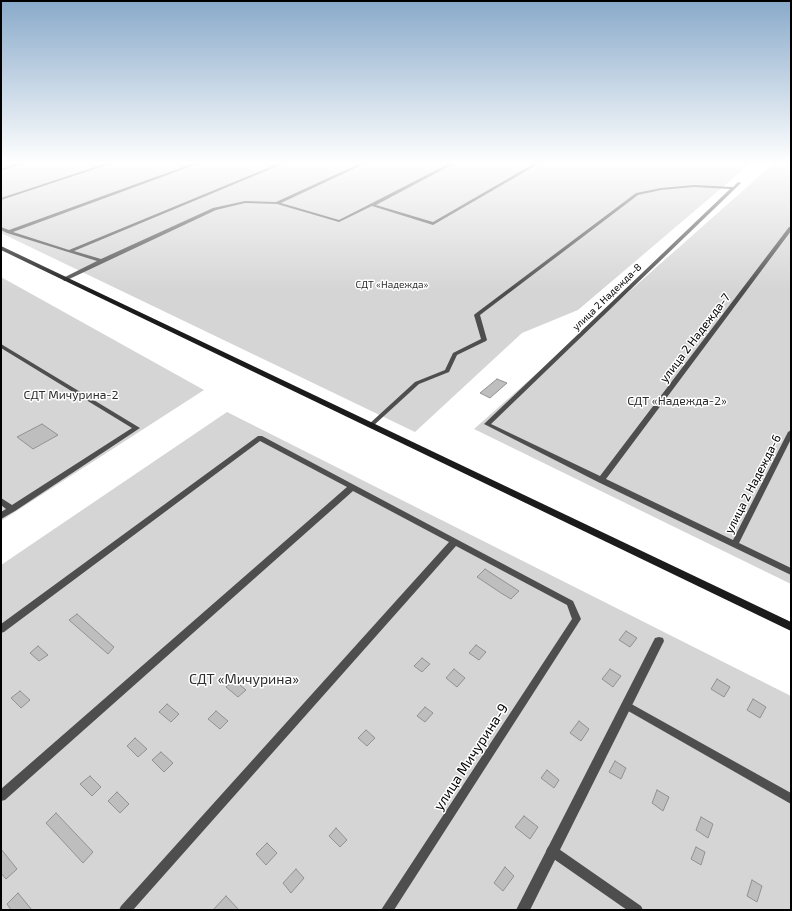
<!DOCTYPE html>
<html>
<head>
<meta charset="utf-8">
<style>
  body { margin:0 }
  #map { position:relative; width:792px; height:911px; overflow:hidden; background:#fff; font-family:"Exo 2",sans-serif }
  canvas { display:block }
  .frame { position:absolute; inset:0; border:2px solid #000; pointer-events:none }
</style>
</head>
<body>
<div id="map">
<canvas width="792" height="911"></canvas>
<div class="frame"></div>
</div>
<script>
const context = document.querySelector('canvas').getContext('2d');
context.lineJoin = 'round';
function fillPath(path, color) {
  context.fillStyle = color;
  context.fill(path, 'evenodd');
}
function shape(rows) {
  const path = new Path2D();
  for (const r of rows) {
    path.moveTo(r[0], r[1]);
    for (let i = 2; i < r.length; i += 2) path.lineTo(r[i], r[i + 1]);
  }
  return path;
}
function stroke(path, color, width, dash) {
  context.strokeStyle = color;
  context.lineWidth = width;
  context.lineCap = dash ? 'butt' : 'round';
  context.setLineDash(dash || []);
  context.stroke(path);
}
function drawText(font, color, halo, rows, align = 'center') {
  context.font = font + ' "Exo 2",sans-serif';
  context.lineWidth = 3;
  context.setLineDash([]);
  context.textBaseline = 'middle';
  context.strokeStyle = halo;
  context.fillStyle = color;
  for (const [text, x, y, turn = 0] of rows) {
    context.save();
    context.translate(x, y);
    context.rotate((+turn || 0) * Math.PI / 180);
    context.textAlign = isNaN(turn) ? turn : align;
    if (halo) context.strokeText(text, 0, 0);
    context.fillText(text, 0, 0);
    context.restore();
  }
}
fillPath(shape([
  [1,163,751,163,578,310,522,333,415,432,1,233],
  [774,163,791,163,791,584,474,429],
  [1,277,204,390,1,521],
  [227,412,791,696,791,910,1,910,1,565]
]), '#d5d5d5');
const building = shape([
  [497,379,507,383,490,398,480,393,497,379],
  [42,424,58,435,33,449,17,437,42,424],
  [485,569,494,575,519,591,511,599,501,593,477,577,485,569],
  [77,614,114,647,108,654,69,620,77,614],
  [626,631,637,638,630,647,619,640,626,631],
  [476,645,486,652,479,660,469,653,476,645],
  [38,646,48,655,39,661,30,653,38,646],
  [422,658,430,664,422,672,414,666,422,658],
  [454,669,465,678,457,687,446,678,454,669],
  [610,669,621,676,613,687,602,679,610,669],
  [717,679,730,687,724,697,711,689,717,679],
  [234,680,246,690,238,697,226,687,234,680],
  [20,691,30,700,21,708,11,698,20,691],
  [753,699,766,707,760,718,747,710,753,699],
  [167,704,179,714,171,722,159,712,167,704],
  [425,707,433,713,425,722,417,716,425,707],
  [216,711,228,721,220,729,208,719,216,711],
  [579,721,589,729,581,741,570,733,579,721],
  [366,730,375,738,367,746,358,738,366,730],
  [135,738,147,749,138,757,127,746,135,738],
  [161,752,173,763,164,772,152,760,161,752],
  [615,761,626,768,621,779,609,772,615,761],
  [547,770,559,780,554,788,541,778,547,770],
  [90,776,101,787,92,796,80,784,90,776],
  [657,790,669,797,663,811,652,803,657,790],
  [117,792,129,804,120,813,108,801,117,792],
  [56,813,93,852,83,863,46,823,56,813],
  [524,816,538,827,530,839,515,827,524,816],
  [701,817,713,824,708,838,696,830,701,817],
  [336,828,347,840,340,847,329,836,336,828],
  [267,843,277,853,266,865,256,854,267,843],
  [696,847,705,852,701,865,691,859,696,847],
  [1,849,17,869,6,879,1,873,1,849],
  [505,867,514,876,503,891,494,883,505,867],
  [296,869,304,878,291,893,283,883,296,869],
  [752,880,762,886,757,902,747,896,752,880],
  [18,893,32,910,11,910,7,904,18,893],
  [226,896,239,910,213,910,226,896]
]);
fillPath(building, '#bebebe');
stroke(building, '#929292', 1);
fillPath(shape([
  [19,163,25,163,1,171,1,169,19,163],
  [107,163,113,163,1,200,1,198,107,163],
  [194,163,200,163,13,232,69,250,280,163,285,163,74,251,101,259,213,208,245,201,276,202,361,163,366,163,281,203,339,220,450,163,455,163,376,205,433,222,535,163,540,163,433,225,372,206,339,222,277,204,245,203,216,210,65,281,63,280,63,278,97,261,7,233,1,230,1,227,9,230,194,163],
  [738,182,741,183,491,424,600,476,789,227,791,227,791,231,606,479,733,540,788,432,791,430,791,439,739,543,791,568,791,575,598,482,484,424,730,189,694,187,661,190,638,195,480,315,487,340,486,341,457,355,449,372,419,384,373,426,369,426,368,425,415,382,445,370,453,353,481,339,474,315,475,314,636,193,661,188,694,185,733,187,738,182],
  [1,344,140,428,15,511,1,519,1,512,6,509,1,505,1,498,12,505,132,428,1,348,1,344],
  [258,436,262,436,573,601,581,619,394,910,381,910,572,619,567,605,456,546,133,910,119,910,121,906,449,542,353,491,5,800,1,801,1,789,347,487,260,441,4,632,1,633,1,624,258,436],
  [626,701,791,793,791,804,623,708,621,705,623,702,626,701],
  [552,845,556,847,641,906,643,910,627,910,548,855,546,851,548,847,552,845]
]), '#4e4e4e');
fillPath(shape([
  [659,637,663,638,664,641,530,910,516,910,655,638,659,637]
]), '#4e4e4e');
fillPath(shape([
  [1,246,791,622,791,631,1,250,1,246]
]), '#1b1b1b');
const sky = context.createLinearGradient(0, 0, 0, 291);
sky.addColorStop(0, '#89aaca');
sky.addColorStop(0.56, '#fff');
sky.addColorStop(1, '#ffffff00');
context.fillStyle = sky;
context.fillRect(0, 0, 792, 291);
drawText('10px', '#2c2c2c', '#fff', [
  ["СДТ «Надежда»",392,285]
]);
drawText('10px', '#000', '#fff', [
  ["улица 2 Надежда-8",607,297,-44]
]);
drawText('12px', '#000', '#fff', [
  ["улица 2 Надежда-7",695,338,-53],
  ["улица 2 Надежда-6",753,484,-63]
]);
drawText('12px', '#2c2c2c', '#fff', [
  ["СДТ Мичурина-2",71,395],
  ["СДТ «Надежда-2»",677,401]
]);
drawText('14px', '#2c2c2c', '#fff', [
  ["СДТ «Мичурина»",244,679]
]);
drawText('14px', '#000', '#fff', [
  ["улица Мичурина-9",471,757,-57]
]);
</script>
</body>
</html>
